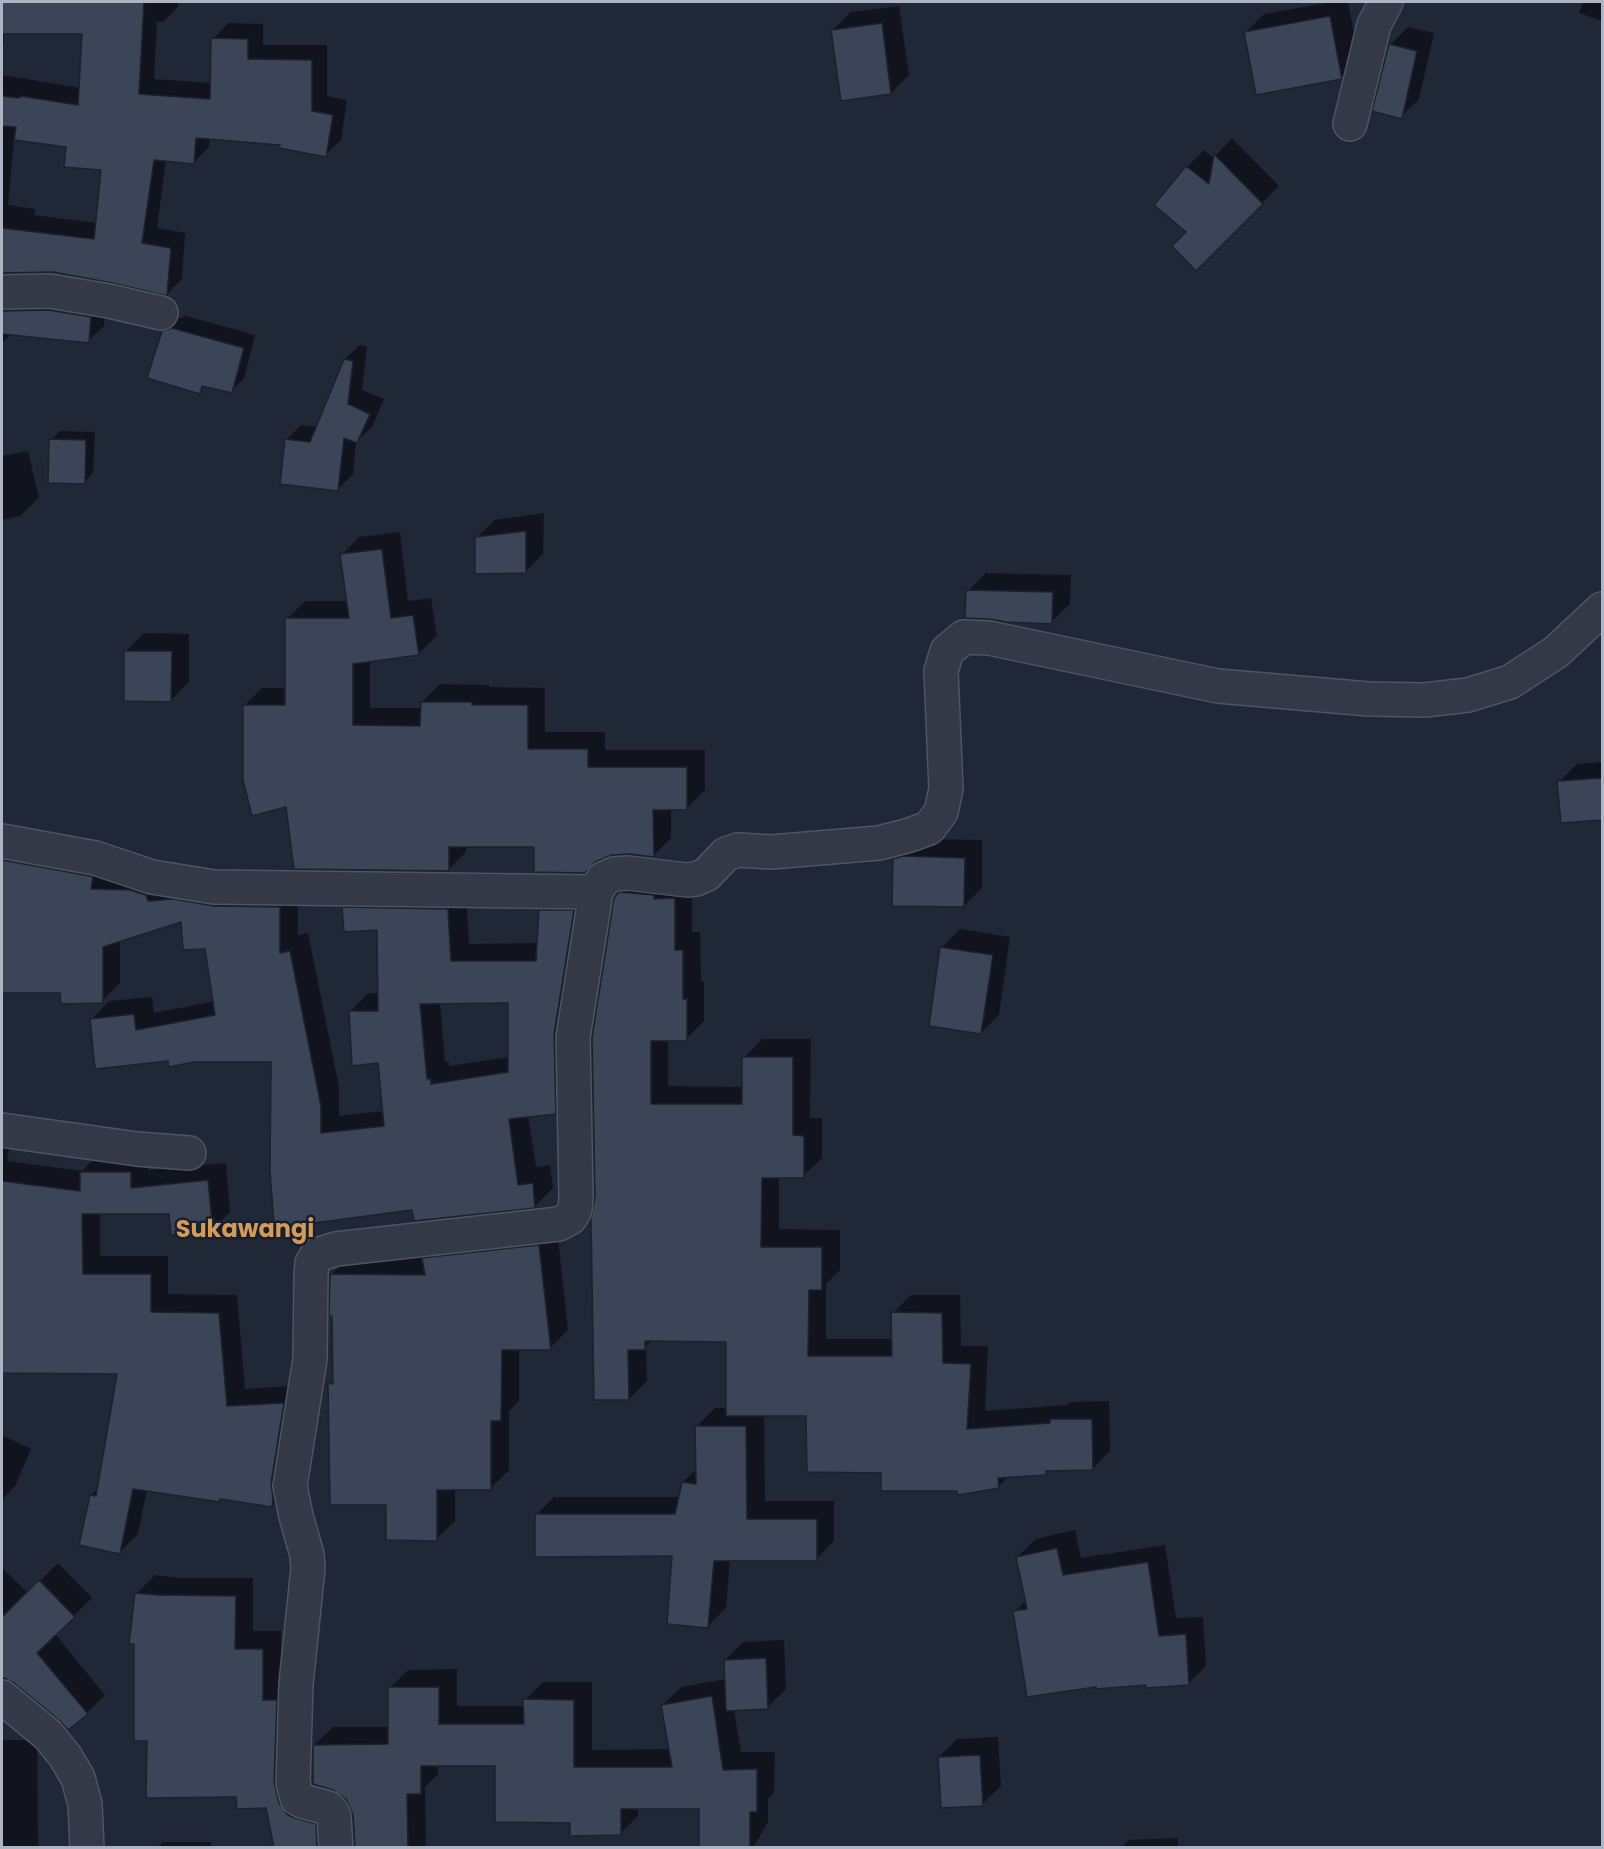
<!DOCTYPE html>
<html>
<head>
<meta charset="utf-8">
<style>
  body { margin:0 }
  #map { position:relative; width:1604px; height:1849px; overflow:hidden; background:#202737; font-family:Poppins,sans-serif }
  canvas { display:block }
  .frame { position:absolute; inset:0; border:3px solid #adb4c4; pointer-events:none }
</style>
</head>
<body>
<div id="map">
<canvas width="1604" height="1849"></canvas>
<div class="frame"></div>
</div>
<script>
const context = document.querySelector('canvas').getContext('2d');
context.lineJoin = 'round';
function fillPath(path, color) {
  context.fillStyle = color;
  context.fill(path, 'evenodd');
}
function shape(rows) {
  const path = new Path2D();
  for (const r of rows) {
    path.moveTo(r[0], r[1]);
    for (let i = 2; i < r.length; i += 2) path.lineTo(r[i], r[i + 1]);
  }
  return path;
}
function stroke(path, color, width, dash) {
  context.strokeStyle = color;
  context.lineWidth = width;
  context.lineCap = dash ? 'butt' : 'round';
  context.setLineDash(dash || []);
  context.stroke(path);
}
function drawText(font, color, halo, rows, align = 'center') {
  context.font = font + ' Poppins,sans-serif';
  context.lineWidth = 5;
  context.setLineDash([]);
  context.textBaseline = 'middle';
  context.strokeStyle = halo;
  context.fillStyle = color;
  for (const [text, x, y, turn = 0] of rows) {
    context.save();
    context.translate(x, y);
    context.rotate((+turn || 0) * Math.PI / 180);
    context.textAlign = isNaN(turn) ? turn : align;
    if (halo) context.strokeText(text, 0, 0);
    context.fillText(text, 0, 0);
    context.restore();
  }
}
fillPath(shape([
  [2,2,178,2,178,7,163,22,157,22,154,79,212,83,213,39,228,23,263,24,263,45,327,45,327,96,347,100,341,140,325,155,281,143,210,138,209,147,194,162,166,160,157,228,185,233,182,279,167,294,53,271,2,272,2,75,81,88,83,32,4,32,2,67],
  [14,139,68,146,103,169,97,223,34,215,35,209,8,205],
  [1331,2,1348,2,1359,59,1341,78,1246,32,1264,14],
  [1583,2,1602,2,1602,21,1579,13],
  [899,6,909,75,891,93,833,30,851,12],
  [1408,27,1434,33,1419,99,1401,117,1390,45],
  [1232,138,1279,186,1196,269,1188,231,1156,205,1187,167,1204,150,1215,159,1216,155],
  [2,286,106,302,104,326,88,341,11,334,2,343],
  [186,316,255,335,244,379,231,391,206,385,199,392,164,332,177,319],
  [360,345,367,346,362,390,384,399,372,427,356,442,353,474,338,489,286,440,301,425,318,427,345,359],
  [60,431,95,432,93,473,84,482,51,440],
  [28,451,39,498,20,516,2,520,2,456],
  [544,513,543,554,525,572,476,538,495,520],
  [400,532,408,601,431,598,437,636,419,653,370,660,370,708,422,708,422,702,440,684,489,685,489,687,545,688,545,732,605,732,605,750,705,750,705,790,687,808,671,808,671,838,653,856,536,845,466,846,466,852,448,870,288,805,244,706,262,688,287,688,287,619,305,601,348,601,342,555,359,537],
  [986,573,1071,575,1070,604,1051,622,968,591],
  [144,633,189,634,189,682,171,700,126,651],
  [1602,762,1602,819,1562,822,1559,782,1577,764],
  [2,834,298,889,298,935,308,933,339,1087,339,1116,384,1111,380,1061,350,1012,368,993,379,994,378,929,344,908,362,890,466,891,469,944,539,943,541,911,559,892,591,893,573,1094,555,1113,528,1115,536,1167,550,1165,553,1188,535,1206,413,1208,306,1223,272,1060,169,1059,91,1020,109,1001,152,997,154,1013,215,1001,206,947,183,920,120,940,120,983,102,1001,62,992,2,991],
  [440,1002,510,1002,509,1057,449,1066,449,1062,445,1062],
  [922,839,982,840,982,888,964,906,895,859,913,841],
  [636,876,692,881,692,932,700,932,701,981,704,981,704,1021,686,1039,668,1039,668,1086,744,1087,744,1058,762,1039,811,1039,810,1118,822,1118,822,1158,803,1176,779,1176,779,1229,840,1230,840,1270,826,1284,826,1339,893,1339,893,1313,911,1295,960,1295,961,1346,988,1346,985,1411,1066,1405,1070,1402,1109,1401,1110,1451,1092,1469,1049,1469,1046,1473,1010,1475,999,1486,958,1490,883,1471,808,1414,764,1414,765,1501,834,1501,834,1541,816,1559,730,1560,726,1608,708,1626,673,1555,536,1515,554,1497,680,1497,683,1482,697,1468,697,1426,715,1408,728,1408,728,1340,653,1339,646,1346,647,1381,629,1399,596,1196,618,894],
  [960,929,1010,937,999,1015,981,1033,942,947],
  [2,1137,11,1138,7,1161,82,1171,99,1154,148,1154,148,1170,226,1163,230,1212,212,1230,170,1212,100,1213,100,1256,168,1256,168,1294,237,1295,245,1389,301,1385,290,1487,272,1505,222,1498,219,1501,147,1489,138,1534,120,1552,91,1496,99,1487,119,1372,13,1371,11,1373,2,1373],
  [557,1228,568,1330,550,1348,519,1348,519,1401,509,1411,509,1470,491,1488,455,1488,455,1521,436,1539,387,1503,330,1384,334,1379,331,1275,349,1257,425,1257,441,1241],
  [2,1435,31,1449,15,1486,2,1500],
  [1075,1530,1081,1558,1165,1545,1176,1618,1203,1617,1206,1666,1188,1684,1148,1683,1014,1612,1027,1600,1017,1557,1036,1539],
  [58,1563,92,1598,55,1634,105,1695,87,1713,5,1677,2,1678,2,1568,28,1593],
  [155,1575,178,1578,253,1578,253,1631,281,1631,281,1682,297,1784,343,1848,275,1848,267,1807,238,1796,148,1740,137,1593],
  [784,1640,786,1689,768,1707,734,1709,741,1752,775,1752,774,1792,768,1799,768,1822,753,1848,700,1848,699,1807,638,1808,638,1816,620,1834,571,1821,497,1764,438,1765,438,1774,425,1787,426,1848,356,1848,354,1815,351,1804,314,1745,333,1727,390,1727,390,1688,408,1670,457,1669,457,1706,525,1706,525,1700,543,1682,592,1682,592,1750,670,1749,663,1705,681,1687,726,1679,725,1660,743,1642],
  [998,1737,1001,1786,982,1804,939,1757,957,1739],
  [2,1740,37,1740,38,1848,2,1848],
  [1178,1838,1178,1848,1121,1848,1129,1840],
  [163,1842,211,1842,211,1848,157,1848]
]), '#0007');
const building = shape([
  [2,2,144,2,139,94,210,99,211,38,248,39,248,59,312,60,312,111,333,115,326,157,279,148,280,145,196,138,194,164,154,160,142,243,171,248,167,296,112,283,53,272,2,273,2,228,94,239,101,170,64,167,66,147,14,140,16,127,2,126,2,96,20,98,20,96,78,105,82,34,2,34,2,2],
  [1330,16,1342,79,1256,95,1244,32,1330,16],
  [882,23,891,94,841,101,831,30,882,23],
  [1389,44,1417,51,1402,119,1372,111,1389,44],
  [1214,154,1263,204,1196,271,1172,246,1186,232,1154,205,1186,166,1209,184,1214,154],
  [49,310,91,317,89,343,2,334,2,311,49,310],
  [172,328,244,348,232,393,202,386,200,394,147,378,162,331,172,328],
  [344,359,353,361,348,404,370,414,357,443,344,438,338,491,280,484,285,439,310,442,344,359],
  [49,439,86,440,85,484,48,483,49,439],
  [526,531,526,573,475,574,475,537,526,531],
  [382,549,391,618,413,615,419,655,353,664,353,725,420,726,421,702,472,702,472,705,528,705,528,749,588,749,588,767,687,767,687,810,653,810,654,857,630,854,612,855,595,862,585,873,534,872,534,847,449,847,449,871,294,869,286,807,252,816,243,780,243,705,285,705,285,618,349,618,340,554,382,549],
  [966,590,1053,592,1052,624,1006,622,990,619,965,618,966,590],
  [124,651,172,651,171,702,124,701,124,651],
  [1602,778,1602,820,1561,823,1557,781,1602,778],
  [903,856,965,858,964,907,892,906,893,859,903,856],
  [2,860,90,876,93,877,91,889,130,890,146,895,148,901,173,899,214,906,280,907,280,953,290,951,321,1106,321,1133,384,1126,378,1063,352,1066,349,1011,378,1011,377,930,344,932,342,907,448,909,451,961,536,961,539,910,574,910,554,1034,556,1114,509,1119,518,1185,533,1183,535,1208,414,1221,412,1210,306,1224,274,1225,270,1171,271,1062,194,1062,169,1067,168,1061,95,1069,90,1019,134,1014,136,1030,215,1015,205,949,183,950,181,922,103,947,103,1003,61,1004,60,993,2,993,2,860],
  [508,1003,508,1072,431,1084,431,1079,427,1079,420,1004,508,1003],
  [619,892,654,895,654,899,675,898,675,950,683,950,683,999,687,999,687,1041,651,1041,651,1104,742,1104,742,1057,793,1057,793,1135,804,1136,804,1178,762,1178,761,1247,822,1247,822,1290,809,1290,808,1356,892,1356,891,1312,942,1313,943,1363,971,1364,967,1429,1050,1423,1050,1419,1092,1419,1093,1470,1046,1471,1046,1475,998,1478,999,1488,958,1495,957,1491,881,1491,881,1473,807,1472,806,1416,726,1416,726,1342,645,1341,645,1350,628,1350,629,1400,594,1400,591,1219,595,1196,592,1038,614,898,619,892],
  [940,947,993,955,981,1034,929,1026,940,947],
  [80,1172,131,1172,131,1188,208,1180,213,1232,171,1235,169,1214,82,1214,83,1274,151,1274,151,1312,219,1313,227,1406,284,1403,271,1483,273,1498,272,1507,220,1499,220,1502,133,1489,120,1554,79,1545,90,1495,96,1496,117,1374,2,1373,2,1181,80,1191,80,1172],
  [539,1245,551,1350,502,1350,501,1421,491,1421,491,1490,437,1490,437,1541,386,1540,386,1505,330,1505,328,1383,333,1384,332,1316,329,1316,330,1274,425,1275,422,1258,539,1245],
  [695,1426,746,1426,747,1519,817,1519,817,1561,714,1561,708,1628,667,1624,672,1556,535,1557,535,1514,675,1514,682,1482,696,1484,695,1426],
  [1057,1548,1063,1575,1148,1562,1159,1636,1186,1634,1189,1685,1146,1688,1146,1685,1096,1689,1096,1687,1027,1697,1013,1611,1027,1609,1016,1557,1057,1548],
  [39,1580,75,1617,37,1653,88,1714,68,1730,60,1721,14,1683,2,1677,2,1617,39,1580],
  [135,1593,159,1595,236,1596,235,1649,263,1649,263,1700,277,1700,274,1782,279,1803,287,1814,292,1817,316,1824,317,1848,274,1848,266,1808,237,1809,236,1797,146,1798,147,1741,134,1741,134,1644,129,1644,135,1593],
  [766,1658,768,1709,726,1711,724,1660,766,1658],
  [388,1687,439,1687,439,1724,524,1724,523,1699,574,1700,574,1767,672,1767,661,1705,712,1696,723,1770,757,1769,757,1812,750,1812,750,1848,699,1848,699,1809,621,1809,621,1835,570,1836,570,1823,495,1822,495,1766,421,1766,421,1794,407,1794,408,1848,355,1848,353,1815,346,1799,333,1790,313,1784,313,1745,388,1744,388,1687],
  [980,1755,983,1806,941,1808,938,1757,980,1755]
]);
fillPath(building, '#3c4557');
stroke(building, '#1b212e', 1.5);
const street = shape([
  [1350,124,1374,25,1386,2],
  [2,292,50,291,109,301,161,313],
  [2,841,95,858,152,877,214,887,596,892],
  [2,1130,137,1149,189,1153],
  [2,1697,48,1735,65,1756,78,1778,85,1804,87,1848],
  [336,1848,334,1817,332,1812,328,1808,302,1801,297,1798,293,1783,296,1684,308,1568,307,1555,296,1516,290,1486,310,1359,311,1274,312,1263,317,1255,336,1249,559,1224,570,1218,575,1210,576,1196,573,1037,596,892,603,879,614,874,628,873,687,880,696,879,707,874,726,854,738,850,771,852,879,843,910,835,929,828,941,812,946,789,941,671,947,651,964,637,989,638,1218,686,1369,699,1425,700,1468,695,1510,682,1556,652,1602,609]
]);
stroke(street, '#4e5462', 36);
stroke(street, '#333947', 33);
drawText('bold 24px', '#d39b5a', '#191f2c', [
  ["Sukawangi",245,1231]
]);
</script>
</body>
</html>
